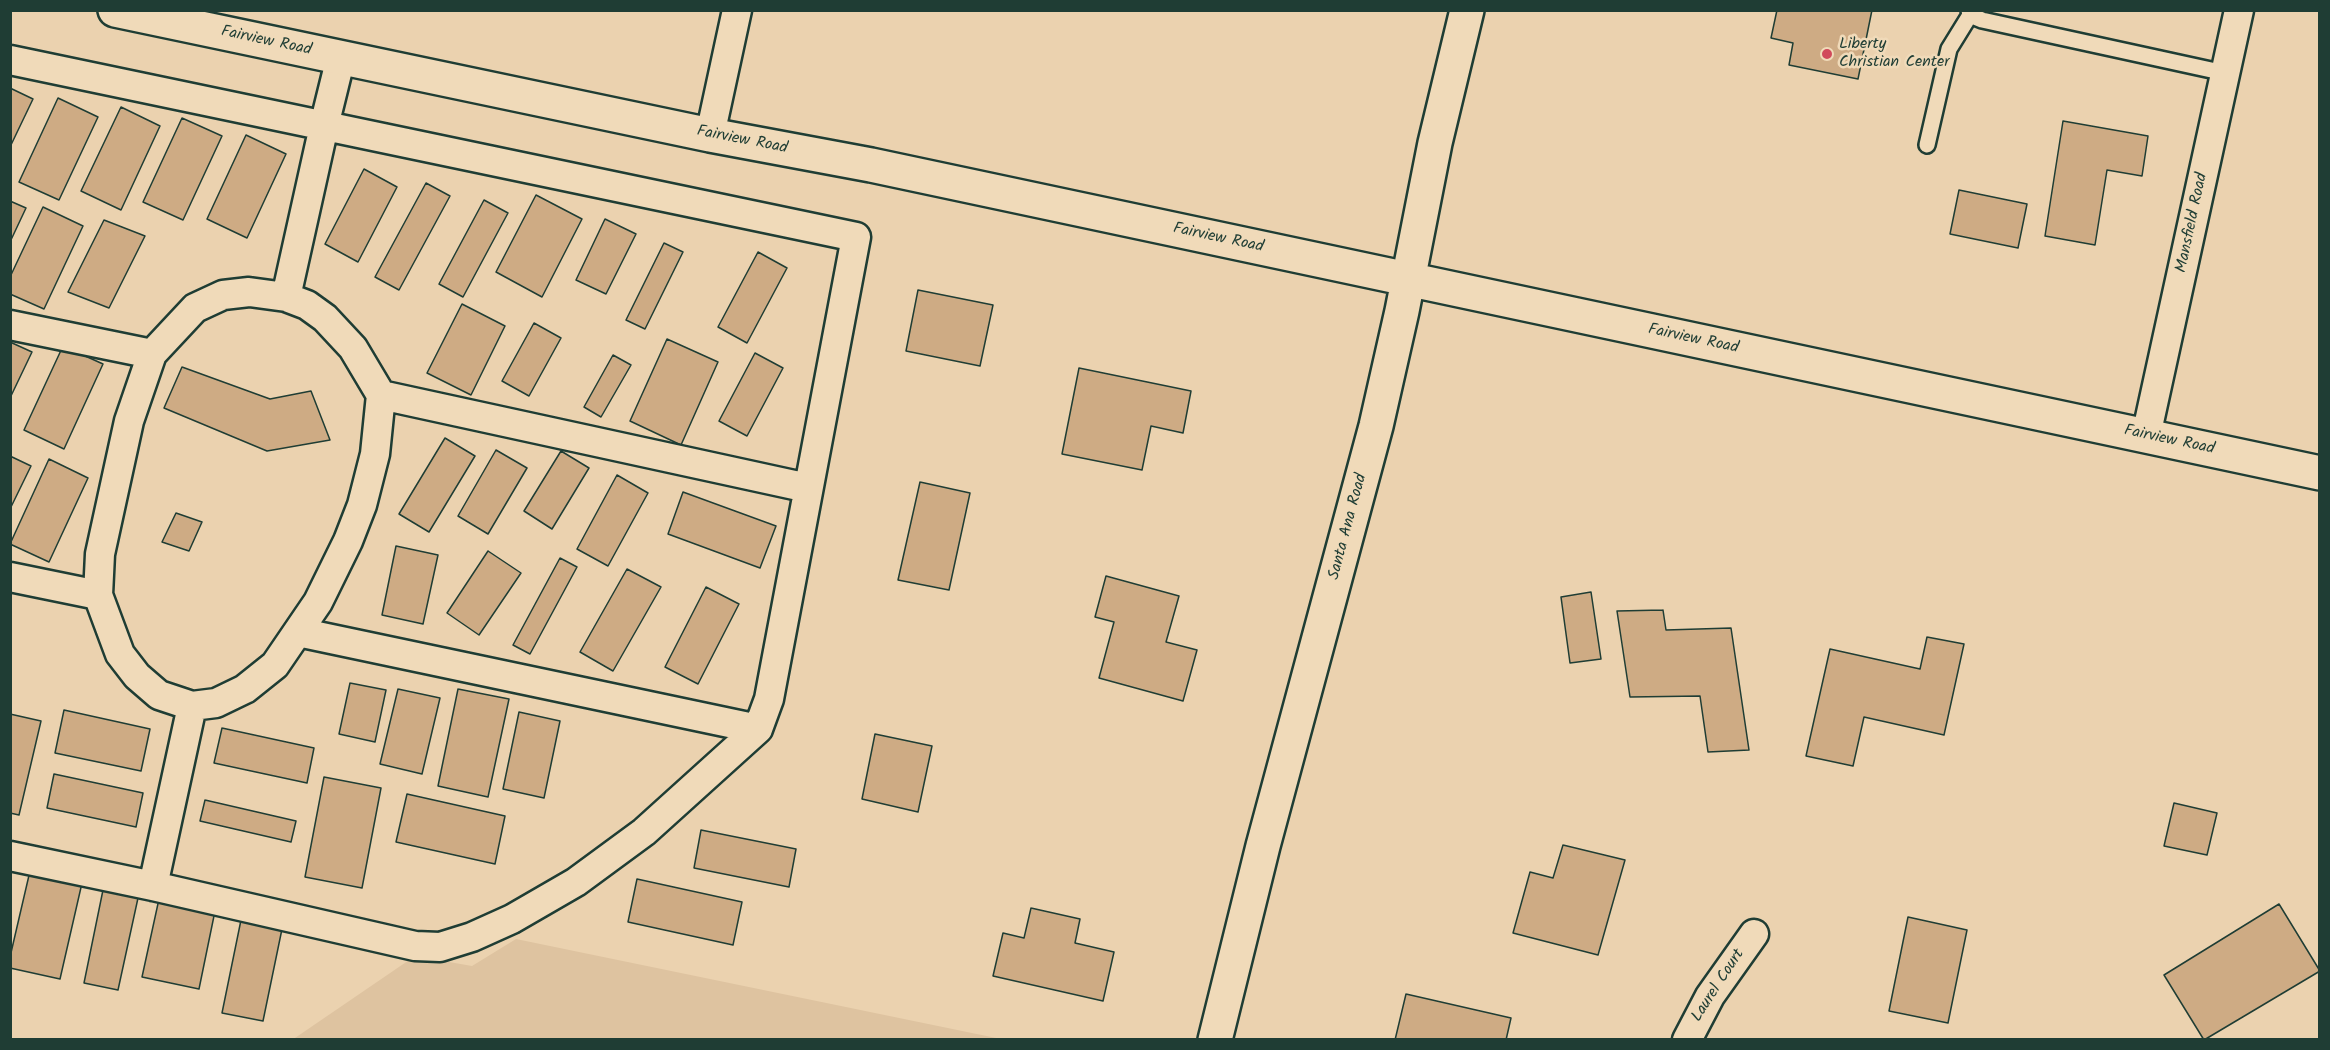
<!DOCTYPE html>
<html>
<head>
<meta charset="utf-8">
<style>
  body { margin:0 }
  #map { position:relative; width:2330px; height:1050px; overflow:hidden; background:#ebd2af; font-family:Kalam,sans-serif }
  canvas { display:block }
  .frame { position:absolute; inset:0; border:12px solid #1f3d34; pointer-events:none }
</style>
</head>
<body>
<div id="map">
<canvas width="2330" height="1050"></canvas>
<div class="frame"></div>
</div>
<script>
const context = document.querySelector('canvas').getContext('2d');
context.lineJoin = 'round';
function fillPath(path, color) {
  context.fillStyle = color;
  context.fill(path, 'evenodd');
}
function shape(rows) {
  const path = new Path2D();
  for (const r of rows) {
    path.moveTo(r[0], r[1]);
    for (let i = 2; i < r.length; i += 2) path.lineTo(r[i], r[i + 1]);
  }
  return path;
}
function stroke(path, color, width, dash) {
  context.strokeStyle = color;
  context.lineWidth = width;
  context.lineCap = dash ? 'butt' : 'round';
  context.setLineDash(dash || []);
  context.stroke(path);
}
function drawText(font, color, halo, rows, align = 'center') {
  context.font = font + ' Kalam,sans-serif';
  context.lineWidth = 5;
  context.setLineDash([]);
  context.textBaseline = 'middle';
  context.strokeStyle = halo;
  context.fillStyle = color;
  for (const [text, x, y, turn = 0] of rows) {
    context.save();
    context.translate(x, y);
    context.rotate((+turn || 0) * Math.PI / 180);
    context.textAlign = isNaN(turn) ? turn : align;
    if (halo) context.strokeText(text, 0, 0);
    context.fillText(text, 0, 0);
    context.restore();
  }
}
fillPath(shape([
  [516,939,1001,1039,292,1040,415,956,472,966]
]), '#dec3a0');
const building = shape([
  [1777,10,1872,10,1858,79,1789,65,1793,43,1771,38,1777,10],
  [10,88,33,99,10,147,10,88],
  [58,98,98,117,59,200,19,182,58,98],
  [121,107,160,126,121,210,81,191,121,107],
  [182,118,222,136,183,220,143,202,182,118],
  [2063,121,2148,136,2142,176,2107,170,2095,245,2045,236,2063,121],
  [246,135,286,154,247,238,207,219,246,135],
  [364,169,397,187,358,262,325,244,364,169],
  [426,183,450,196,399,290,375,277,426,183],
  [1959,190,2027,204,2018,248,1950,234,1959,190],
  [536,195,582,219,542,297,496,272,536,195],
  [484,200,508,213,463,297,439,284,484,200],
  [10,201,26,208,10,242,10,201],
  [43,207,83,226,44,309,10,294,10,277,43,207],
  [605,219,636,234,606,294,576,280,605,219],
  [104,220,145,236,109,308,68,292,104,220],
  [664,243,683,252,645,329,626,320,664,243],
  [758,252,787,268,747,343,718,327,758,252],
  [918,290,993,305,980,366,906,351,918,290],
  [462,304,505,326,471,395,427,373,462,304],
  [534,323,561,338,529,396,502,381,534,323],
  [667,339,718,362,681,445,630,421,667,339],
  [10,342,32,352,10,398,10,342],
  [63,346,103,364,64,449,24,430,63,346],
  [755,353,783,368,747,436,719,421,755,353],
  [613,355,631,365,601,417,584,407,613,355],
  [182,367,270,399,311,391,330,440,267,451,164,408,182,367],
  [1079,368,1191,391,1183,433,1151,426,1142,470,1062,454,1079,368],
  [445,438,475,456,429,532,399,514,445,438],
  [496,450,527,468,488,534,458,516,496,450],
  [561,451,589,468,552,529,524,511,561,451],
  [10,456,31,466,10,509,10,456],
  [49,459,88,478,49,562,10,544,49,459],
  [617,475,648,493,608,566,577,549,617,475],
  [920,482,970,493,949,590,898,580,920,482],
  [683,492,776,526,760,568,668,534,683,492],
  [176,513,202,522,189,551,162,542,176,513],
  [396,546,438,555,423,624,382,615,396,546],
  [488,551,521,573,479,635,447,613,488,551],
  [560,558,577,567,530,654,513,645,560,558],
  [627,569,661,587,613,671,580,652,627,569],
  [1106,576,1179,596,1166,642,1197,650,1183,701,1099,678,1114,622,1095,617,1106,576],
  [706,587,739,604,698,684,665,667,706,587],
  [1591,592,1601,659,1570,663,1561,597,1591,592],
  [1663,610,1666,630,1731,628,1749,750,1708,752,1700,696,1630,697,1617,611,1663,610],
  [1927,637,1964,644,1944,735,1864,717,1853,766,1806,756,1830,649,1920,669,1927,637],
  [350,683,386,690,375,742,339,734,350,683],
  [398,689,440,698,422,774,380,764,398,689],
  [458,689,509,699,488,797,438,786,458,689],
  [64,710,150,729,141,771,55,753,64,710],
  [519,712,560,721,544,798,503,789,519,712],
  [10,714,41,721,19,815,10,813,10,714],
  [222,728,314,748,307,783,214,763,222,728],
  [875,734,932,746,918,812,862,799,875,734],
  [54,774,143,793,136,827,47,808,54,774],
  [324,777,381,788,362,888,305,877,324,777],
  [407,794,505,816,495,864,396,842,407,794],
  [205,800,296,821,291,842,200,821,205,800],
  [2174,803,2217,813,2207,855,2164,846,2174,803],
  [701,830,796,849,789,887,694,868,701,830],
  [1563,845,1625,860,1598,955,1513,933,1530,872,1553,878,1563,845],
  [30,871,82,883,60,979,10,968,10,957,30,871],
  [637,879,742,902,733,945,628,922,637,879],
  [103,890,138,898,118,990,84,983,103,890],
  [159,899,215,911,199,989,142,977,159,899],
  [2279,904,2320,971,2204,1040,2164,975,2279,904],
  [1031,908,1080,919,1075,943,1114,952,1103,1001,993,976,1003,933,1024,938,1031,908],
  [1908,917,1967,930,1948,1023,1889,1011,1908,917],
  [241,920,282,929,263,1021,222,1013,241,920],
  [1406,994,1511,1018,1506,1040,1395,1040,1406,994]
]);
fillPath(building, '#ceab84');
stroke(building, '#1f3d34', 1.5);
const lane = shape([
  [1969,10,1970,15,1982,20,2225,73],
  [1927,145,1949,49,1970,15]
]);
const street = shape([
  [10,60,856,237,769,699,758,729,644,832,576,882,512,919,472,937,440,947,415,946,153,886,10,856],
  [710,135,737,10],
  [249,292,286,297,307,305,325,318,353,348,381,395,375,454,362,505,348,541,318,602,275,665,245,689,216,703,192,706,159,695,137,676,120,654,98,595,100,554,129,421,152,354,195,308,223,295,249,292],
  [286,297,324,126,341,57],
  [10,325,152,354],
  [381,395,808,488],
  [2146,436,2239,10],
  [10,577,98,595],
  [298,632,758,729],
  [153,886,192,706],
  [1687,1040,1710,996,1754,934]
]);
const secondary = shape([
  [115,10,710,135,871,165,2320,473],
  [1215,1040,1263,846,1376,426,1402,311,1435,143,1467,10]
]);
stroke(lane, '#1f3d34', 20);
stroke(street, '#1f3d34', 33);
stroke(secondary, '#1f3d34', 38);
stroke(lane, '#f0dab9', 15);
stroke(street, '#f0dab9', 28);
stroke(secondary, '#f0dab9', 33);
for (const [x, y, r, color] of [
  [1827,54,6,"#d1495b"]
]) {
  const dot = new Path2D();
  dot.arc(x, y, r, 0, 2 * Math.PI);
  context.fillStyle = color;
  context.fill(dot);
  stroke(dot, '#f0dab9', 2);
}
drawText('16px', '#1f3d34', '#f0dab9', [
  ["Fairview Road",266,42,12],
  ["Fairview Road",742,141,11],
  ["Mansfield Road",2193,223,-78],
  ["Fairview Road",1218,239,12],
  ["Fairview Road",1693,340,12],
  ["Fairview Road",2169,441,12],
  ["Santa Ana Road",1349,527,-75],
  ["Laurel Court",1719,986,-57]
]);
drawText('16px', '#1f3d34', '#f0dab9', [
  ["Liberty",1839,45],
  ["Christian Center",1839,63]
], 'left');
</script>
</body>
</html>
